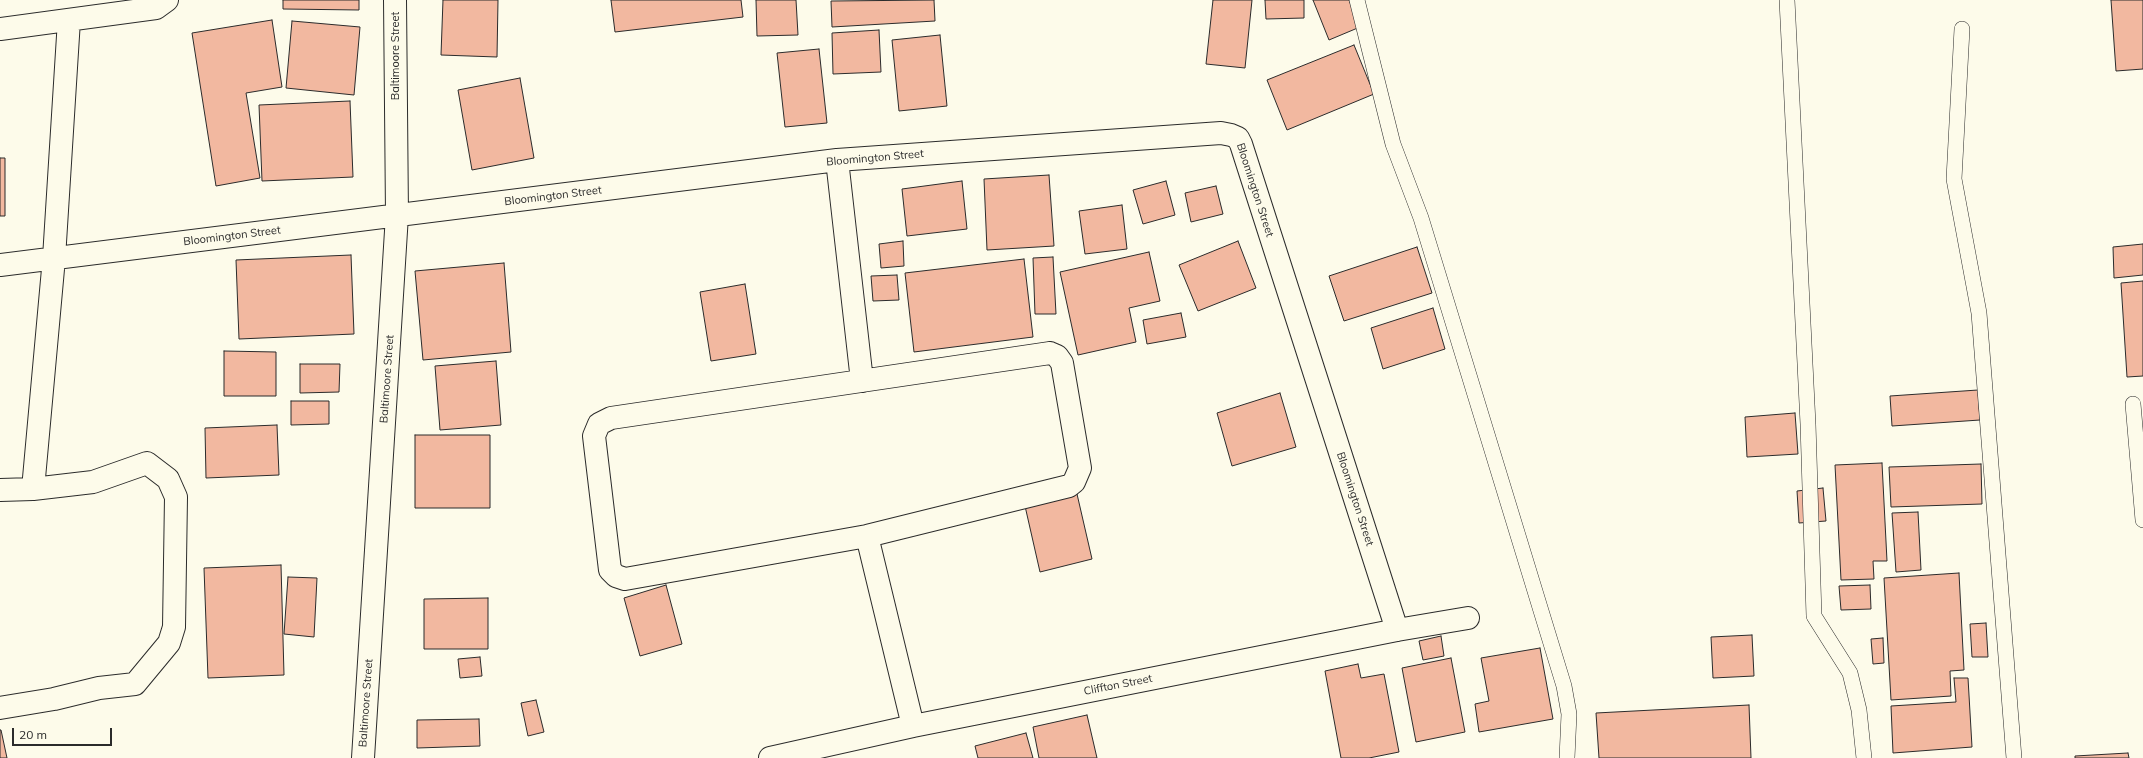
<!DOCTYPE html>
<html>
<head>
<meta charset="utf-8">
<style>
  body { margin:0 }
  #map { position:relative; width:2143px; height:758px; overflow:hidden; background:#fdfbea; font-family:Mulish,sans-serif }
  canvas { display:block }
  .scale { position:absolute; left:12px; top:728px; width:100px; height:18px; box-sizing:border-box; border:2px solid #2b2b2b; border-top:0; padding-left:5px; font-size:12px; line-height:14px; white-space:nowrap; color:#2b2b2b; -webkit-text-stroke:3px #fdfbea; paint-order:stroke }
</style>
</head>
<body>
<div id="map">
<canvas width="2143" height="758"></canvas>
<div class="scale">20 m</div>
</div>
<script>
const context = document.querySelector('canvas').getContext('2d');
context.lineJoin = 'round';
function fillPath(path, color) {
  context.fillStyle = color;
  context.fill(path, 'evenodd');
}
function shape(rows) {
  const path = new Path2D();
  for (const r of rows) {
    path.moveTo(r[0], r[1]);
    for (let i = 2; i < r.length; i += 2) path.lineTo(r[i], r[i + 1]);
  }
  return path;
}
function stroke(path, color, width, dash) {
  context.strokeStyle = color;
  context.lineWidth = width;
  context.lineCap = dash ? 'butt' : 'round';
  context.setLineDash(dash || []);
  context.stroke(path);
}
function drawText(font, color, halo, rows, align = 'center') {
  context.font = font + ' Mulish,sans-serif';
  context.lineWidth = 3;
  context.setLineDash([]);
  context.textBaseline = 'middle';
  context.strokeStyle = halo;
  context.fillStyle = color;
  for (const [text, x, y, turn = 0] of rows) {
    context.save();
    context.translate(x, y);
    context.rotate((+turn || 0) * Math.PI / 180);
    context.textAlign = isNaN(turn) ? turn : align;
    if (halo) context.strokeText(text, 0, 0);
    context.fillText(text, 0, 0);
    context.restore();
  }
}
const building = shape([
  [283,0,359,0,359,10,283,9,283,0],
  [443,0,498,0,497,57,441,55,443,0],
  [611,0,741,0,743,17,615,32,611,0],
  [756,0,796,0,798,35,757,36,756,0],
  [934,0,935,21,832,27,831,1,934,0],
  [1213,0,1252,0,1245,68,1206,64,1213,0],
  [1265,0,1304,0,1304,18,1266,19,1265,0],
  [1313,0,1349,0,1360,27,1329,40,1313,0],
  [2111,0,2143,0,2143,69,2116,71,2111,0],
  [272,20,282,87,246,93,260,178,216,186,192,33,272,20],
  [292,21,360,27,354,95,286,88,292,21],
  [879,30,881,72,833,74,832,33,879,30],
  [940,35,947,106,899,111,892,40,940,35],
  [1354,45,1374,94,1287,130,1267,80,1354,45],
  [819,49,827,123,785,127,777,53,819,49],
  [520,78,534,158,472,170,458,90,520,78],
  [350,101,353,177,262,181,259,105,350,101],
  [0,158,5,158,5,216,0,216,0,158],
  [1049,175,1054,246,987,250,984,179,1049,175],
  [962,181,967,229,907,236,902,189,962,181],
  [1166,181,1175,215,1143,224,1133,190,1166,181],
  [1216,186,1223,214,1191,222,1185,193,1216,186],
  [1122,205,1127,249,1085,254,1079,211,1122,205],
  [903,241,904,266,881,268,879,244,903,241],
  [1238,241,1256,288,1198,311,1179,265,1238,241],
  [2143,244,2143,275,2114,278,2113,247,2143,244],
  [1417,247,1432,293,1344,321,1329,276,1417,247],
  [1149,252,1160,301,1129,308,1136,342,1078,355,1060,272,1149,252],
  [351,255,354,334,239,339,236,260,351,255],
  [1053,257,1056,314,1035,314,1033,258,1053,257],
  [1024,259,1033,337,914,352,905,273,1024,259],
  [504,263,511,352,423,360,415,271,504,263],
  [897,275,899,300,873,301,871,276,897,275],
  [2143,281,2143,376,2127,377,2121,283,2143,281],
  [745,284,756,354,711,361,700,292,745,284],
  [1433,308,1445,349,1383,369,1371,328,1433,308],
  [1181,313,1186,337,1147,344,1143,320,1181,313],
  [224,351,276,352,276,396,224,396,224,351],
  [496,361,501,425,440,430,435,366,496,361],
  [300,364,340,364,339,392,300,393,300,364],
  [1978,390,1980,420,1892,426,1890,396,1978,390],
  [1280,393,1296,447,1232,466,1217,413,1280,393],
  [291,401,329,401,329,424,291,425,291,401],
  [1795,413,1798,454,1747,457,1745,417,1795,413],
  [277,425,279,475,206,478,205,428,277,425],
  [415,435,490,435,490,508,415,508,415,435],
  [1882,463,1887,561,1873,561,1874,579,1841,580,1835,465,1882,463],
  [1981,464,1982,504,1891,507,1889,467,1981,464],
  [1823,488,1826,521,1799,523,1797,491,1823,488],
  [1077,494,1092,559,1040,572,1025,506,1077,494],
  [1918,512,1921,570,1896,572,1892,513,1918,512],
  [281,565,284,675,208,678,204,568,281,565],
  [1959,573,1964,670,1950,671,1951,696,1891,700,1884,578,1959,573],
  [288,577,317,578,314,637,284,634,288,577],
  [666,585,682,644,640,656,624,598,666,585],
  [1870,585,1871,609,1841,610,1839,586,1870,585],
  [488,598,488,649,424,649,424,599,488,598],
  [1986,623,1988,657,1972,657,1970,624,1986,623],
  [1752,635,1754,676,1713,678,1711,637,1752,635],
  [1441,636,1444,656,1423,660,1419,641,1441,636],
  [1883,638,1884,663,1873,664,1871,639,1883,638],
  [1540,648,1553,719,1479,732,1475,704,1489,701,1481,658,1540,648],
  [480,657,482,676,460,678,458,659,480,657],
  [1451,658,1465,732,1416,742,1402,668,1451,658],
  [1358,664,1361,678,1384,674,1399,752,1369,758,1341,758,1325,671,1358,664],
  [1954,678,1968,678,1972,747,1893,753,1891,706,1956,702,1954,678],
  [536,700,544,732,528,736,521,703,536,700],
  [1749,705,1751,758,1599,758,1596,713,1749,705],
  [1087,715,1097,758,1039,758,1033,727,1087,715],
  [479,719,480,746,417,748,417,720,479,719],
  [0,730,1,730,7,758,0,758,0,730],
  [1026,733,1033,758,978,758,975,746,1026,733],
  [2128,753,2129,758,2075,758,2075,756,2128,753]
]);
fillPath(building, '#f2b8a0');
stroke(building, '#2b2b2b', 1);
const service = shape([
  [1357,0,1393,144,1421,218,1564,686,1569,714,1567,758],
  [1787,0,1808,424,1814,616,1850,673,1859,710,1864,758],
  [1962,29,1954,179,1979,313,2014,758],
  [2133,404,2143,520]
]);
const minor = shape([
  [0,29,156,8,167,0],
  [837,160,862,381],
  [0,265,837,160,1221,133,1231,135,1238,138,1241,144,1397,630],
  [1050,353,1057,356,1062,363,1080,468,1074,482,1069,486,867,536,625,579,616,576,610,570,594,436,599,424,611,418,1050,353],
  [33,489,54,258,69,20],
  [0,490,33,489,93,482,147,463,168,479,176,497,174,627,169,643,135,684,99,688,54,699,0,708],
  [867,536,913,726],
  [363,758,397,215,395,0],
  [770,758,913,726,1397,630,1468,618]
]);
stroke(service, '#2b2b2b', 16);
stroke(minor, '#2b2b2b', 24);
stroke(service, '#fdfbea', 15);
stroke(minor, '#fdfbea', 22);
drawText('11px', '#2b2b2b', '#fdfbea', [
  ["Baltimoore Street",396,56,-90],
  ["Bloomington Street",875,158,-5],
  ["Bloomington Street",1255,190,72],
  ["Bloomington Street",553,196,-7],
  ["Bloomington Street",232,236,-7],
  ["Baltimoore Street",387,379,-86],
  ["Bloomington Street",1355,499,72],
  ["Cliffton Street",1118,685,-11],
  ["Baltimoore Street",366,703,-86]
]);
</script>
</body>
</html>
